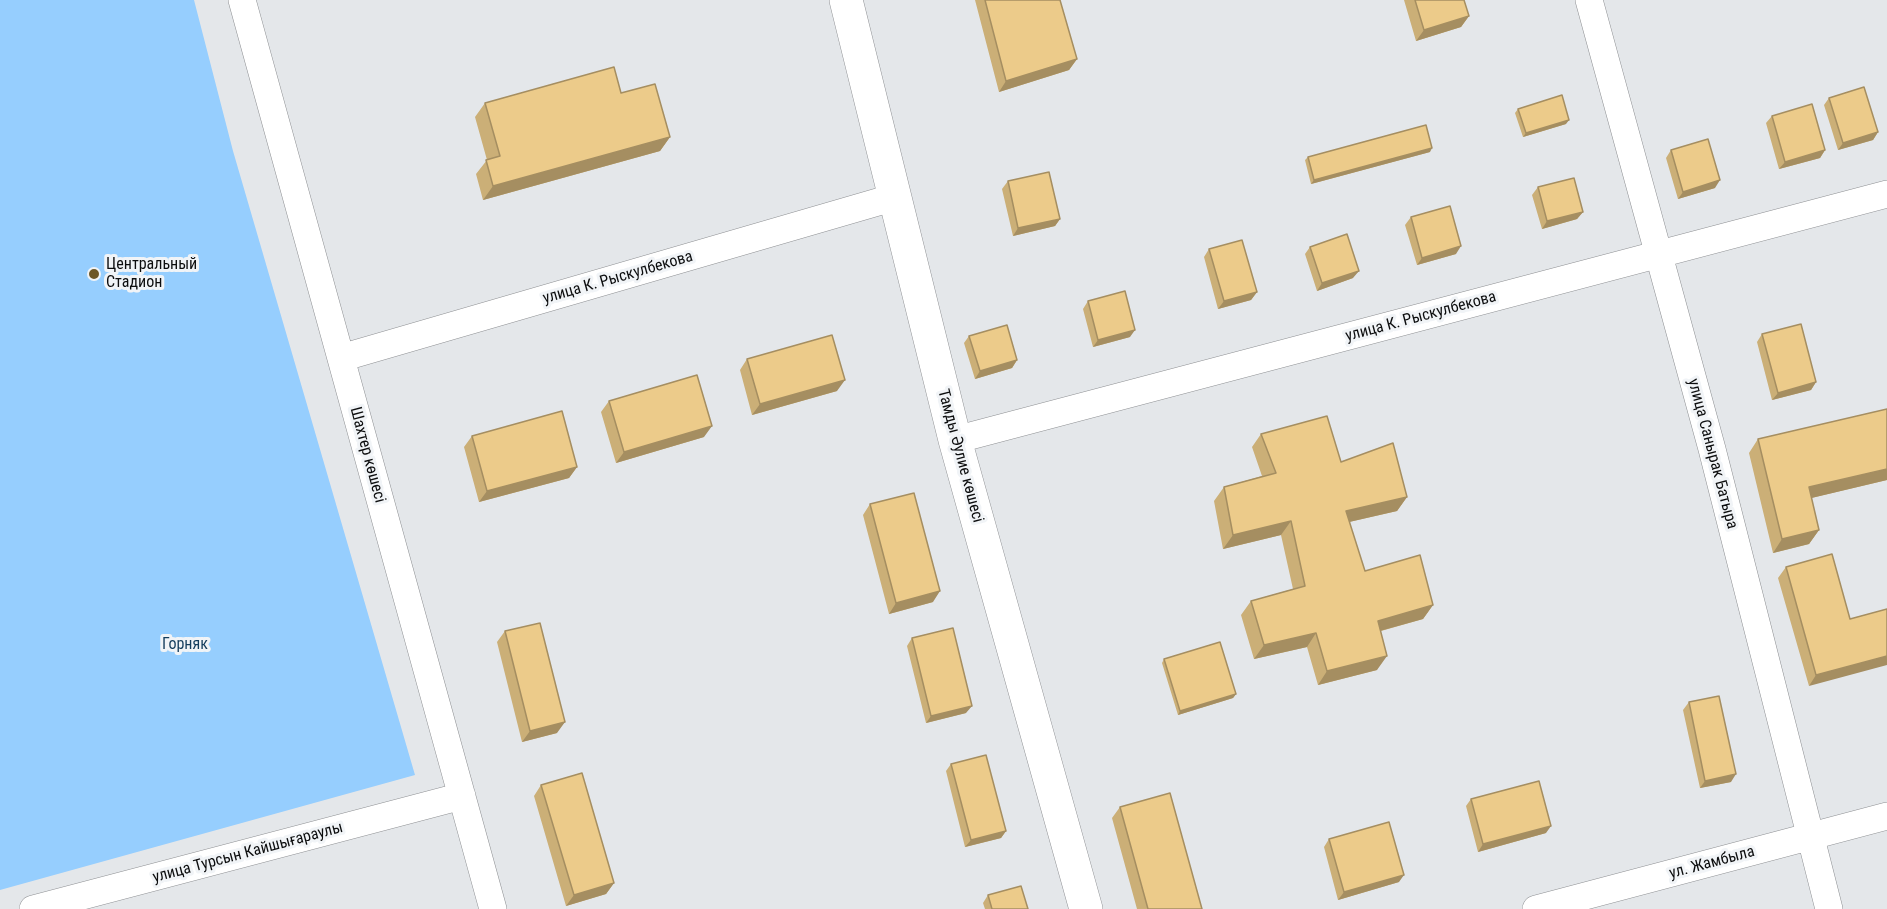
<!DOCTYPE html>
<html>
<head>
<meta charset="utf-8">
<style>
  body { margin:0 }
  canvas { display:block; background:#e4e7ea }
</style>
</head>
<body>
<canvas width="1887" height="909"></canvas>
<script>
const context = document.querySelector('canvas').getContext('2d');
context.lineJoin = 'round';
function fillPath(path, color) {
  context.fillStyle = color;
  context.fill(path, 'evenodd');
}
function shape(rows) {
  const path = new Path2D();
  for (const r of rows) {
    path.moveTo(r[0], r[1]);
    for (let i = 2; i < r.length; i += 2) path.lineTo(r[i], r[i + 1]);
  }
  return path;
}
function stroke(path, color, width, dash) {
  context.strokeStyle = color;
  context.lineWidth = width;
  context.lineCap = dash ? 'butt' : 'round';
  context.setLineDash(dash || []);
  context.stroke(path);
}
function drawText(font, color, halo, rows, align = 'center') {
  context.font = font + ' "Roboto Condensed",sans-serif';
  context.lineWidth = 6;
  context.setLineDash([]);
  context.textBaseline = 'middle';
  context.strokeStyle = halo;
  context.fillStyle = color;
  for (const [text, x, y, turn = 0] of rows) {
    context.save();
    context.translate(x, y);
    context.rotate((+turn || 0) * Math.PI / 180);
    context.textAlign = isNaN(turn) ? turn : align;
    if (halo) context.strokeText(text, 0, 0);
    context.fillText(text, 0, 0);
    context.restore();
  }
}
fillPath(shape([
  [0,0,194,0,233,151,415,775,0,890]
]), '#96cefe');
const minor = shape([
  [242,0,493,909],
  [1589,0,1712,449,1829,909],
  [341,358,895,197],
  [955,440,1887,194],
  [33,909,462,796],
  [1536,909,1887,816]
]);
const tertiary = shape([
  [846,0,955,440,1086,909]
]);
stroke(minor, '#8f9194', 28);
stroke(tertiary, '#8f9194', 34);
stroke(minor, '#fff', 27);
stroke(tertiary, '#fff', 33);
fillPath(shape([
  [975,0,1060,0,1077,59,1069,70,999,92],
  [1404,0,1464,0,1469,16,1461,27,1416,41],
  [621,93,670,137,660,151,483,200,476,174,487,160,475,117,485,103],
  [1829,98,1878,132,1873,140,1838,150,1824,105],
  [1518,109,1566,124,1523,137,1515,113],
  [1772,116,1825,150,1820,158,1779,169,1766,123],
  [1671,150,1715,188,1678,199,1666,158],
  [1430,152,1311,184,1305,160,1308,157],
  [1008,181,1060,219,1055,226,1013,236,1002,189],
  [1538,187,1583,212,1577,219,1542,229,1532,195],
  [1411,217,1456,254,1417,265,1405,225],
  [1310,247,1353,278,1317,291,1305,254],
  [1209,249,1257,292,1251,300,1218,309,1204,257],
  [1088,301,1130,337,1093,347,1083,309],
  [1762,334,1816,382,1811,390,1772,400,1757,342],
  [969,336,1017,360,1012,368,975,379,964,343],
  [747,359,837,391,752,415,740,370],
  [609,401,704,437,616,463,601,412],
  [1261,434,1341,462,1407,497,1397,511,1349,522,1365,571,1433,605,1423,619,1381,631,1377,670,1318,685,1307,647,1254,659,1241,615,1251,601,1293,589,1281,535,1223,549,1214,501,1224,487,1262,476,1252,447],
  [472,436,577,467,569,478,479,502,464,447],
  [1758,439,1887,480,1811,498,1819,530,1809,544,1773,553,1749,453],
  [870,504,933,602,889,614,863,515],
  [1786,567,1850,619,1887,609,1809,686,1778,578],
  [505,631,557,733,522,742,497,642],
  [912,638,966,713,926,723,907,646],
  [1164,659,1236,694,1233,698,1178,715,1162,663],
  [1689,702,1731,782,1700,788,1683,710],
  [951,764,1006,831,1001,838,965,847,946,771],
  [541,785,614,883,606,894,566,906,534,796],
  [1471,799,1546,833,1478,852,1466,806],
  [1120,807,1202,909,1137,909,1112,818],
  [1329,839,1399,882,1338,900,1324,847],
  [988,895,1028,909,985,909,983,903]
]), '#cbaf77');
fillPath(shape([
  [1469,16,1461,27,1416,41,1424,30],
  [1077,59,1069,70,999,92,1006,81],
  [1569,120,1566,124,1523,137,1526,133],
  [1878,132,1873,140,1838,150,1843,143],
  [670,137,660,151,483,200,493,186],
  [1432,148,1430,152,1311,184,1314,180],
  [1825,150,1820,158,1779,169,1785,162],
  [1720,180,1715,188,1678,199,1683,192],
  [1583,212,1577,219,1542,229,1547,221],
  [1060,219,1055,226,1013,236,1018,228],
  [1461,246,1456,254,1417,265,1422,258],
  [1359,271,1353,278,1317,291,1322,283],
  [1257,292,1251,300,1218,309,1224,301],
  [1135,330,1130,337,1093,347,1098,340],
  [1017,360,1012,368,975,379,980,371],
  [845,380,837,391,752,415,760,404],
  [1816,382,1811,390,1772,400,1778,393],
  [712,426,704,437,616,463,624,452],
  [577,467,569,478,479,502,487,491],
  [1887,469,1887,480,1799,501,1809,487],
  [1407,497,1397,511,1336,525,1346,511],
  [1291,521,1281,535,1223,549,1233,535],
  [1819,530,1809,544,1773,553,1782,539],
  [940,591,933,602,889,614,896,603],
  [1433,605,1423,619,1369,634,1378,621],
  [1316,633,1307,647,1254,659,1264,645],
  [1387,656,1377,670,1318,685,1327,671],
  [1887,656,1887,665,1809,686,1816,675],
  [1236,694,1233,698,1178,715,1180,711],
  [972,706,966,713,926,723,931,716],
  [565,722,557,733,522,742,530,731],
  [1736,774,1731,782,1700,788,1705,781],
  [1551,826,1546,833,1478,852,1483,844],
  [1006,831,1001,838,965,847,971,840],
  [1404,875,1399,882,1338,900,1344,892],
  [614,883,606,894,566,906,574,895]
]), '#a58e61');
const building = shape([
  [985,0,1060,0,1077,59,1006,81,985,0],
  [1415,0,1464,0,1469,16,1424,30,1415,0],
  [614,67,621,93,655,84,670,137,493,186,486,160,500,156,485,103,614,67],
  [1864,87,1878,132,1843,143,1829,98,1864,87],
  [1562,95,1569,120,1526,133,1518,109,1562,95],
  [1812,104,1825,150,1785,162,1772,116,1812,104],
  [1426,125,1432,148,1314,180,1308,157,1426,125],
  [1708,139,1720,180,1683,192,1671,150,1708,139],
  [1049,172,1060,219,1018,228,1008,181,1049,172],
  [1574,178,1583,212,1547,221,1538,187,1574,178],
  [1450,206,1461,246,1422,258,1411,217,1450,206],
  [1347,234,1359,271,1322,283,1310,247,1347,234],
  [1242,240,1257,292,1224,301,1209,249,1242,240],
  [1125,291,1135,330,1098,340,1088,301,1125,291],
  [1801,324,1816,382,1778,393,1762,334,1801,324],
  [1007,325,1017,360,980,371,969,336,1007,325],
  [832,335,845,380,760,404,747,359,832,335],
  [697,375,712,426,624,452,609,401,697,375],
  [1887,409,1887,469,1809,487,1819,530,1782,539,1758,439,1887,409],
  [562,411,577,467,487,491,472,436,562,411],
  [1327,416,1341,462,1393,443,1407,497,1346,511,1365,571,1420,555,1433,605,1378,621,1387,656,1327,671,1316,633,1264,645,1251,601,1305,586,1291,521,1233,535,1224,487,1276,473,1261,434,1327,416],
  [914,493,940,591,896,603,870,504,914,493],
  [1832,554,1850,619,1887,609,1887,656,1816,675,1786,567,1832,554],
  [540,623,565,722,530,731,505,631,540,623],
  [953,628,972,706,931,716,912,638,953,628],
  [1220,642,1236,694,1180,711,1164,659,1220,642],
  [1719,696,1736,774,1705,781,1689,702,1719,696],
  [986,755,1006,831,971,840,951,764,986,755],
  [582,773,614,883,574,895,541,785,582,773],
  [1539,781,1551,826,1483,844,1471,799,1539,781],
  [1170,793,1202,909,1148,909,1120,807,1170,793],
  [1389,822,1404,875,1344,892,1329,839,1389,822],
  [1021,886,1028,909,992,909,988,895,1021,886]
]);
fillPath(building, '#eccb8a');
stroke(building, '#a58e61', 1.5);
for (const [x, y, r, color] of [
  [94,274,6,"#6d5726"]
]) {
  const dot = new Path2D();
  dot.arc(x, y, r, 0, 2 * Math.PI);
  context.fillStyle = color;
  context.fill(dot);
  stroke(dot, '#f1f4f7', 2);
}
drawText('16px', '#0c0d0e', '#f1f4f7', [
  ["Центральный",106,265],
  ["Стадион",106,283]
], 'left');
drawText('16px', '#0c0d0e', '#f1f4f7', [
  ["улица К. Рыскулбекова",618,278,-16],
  ["улица К. Рыскулбекова",1421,317,-15],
  ["улица Санырак Батыра",1712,454,75],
  ["Шахтер көшесі",367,455,75],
  ["Тамды Әулие көшесі",960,456,75],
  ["улица Турсын Кайшығараулы",248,853,-15],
  ["ул. Жамбыла",1712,863,-15]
]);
drawText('16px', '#143d5d', '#f1f4f7', [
  ["Горняк",185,645]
]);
</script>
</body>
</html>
